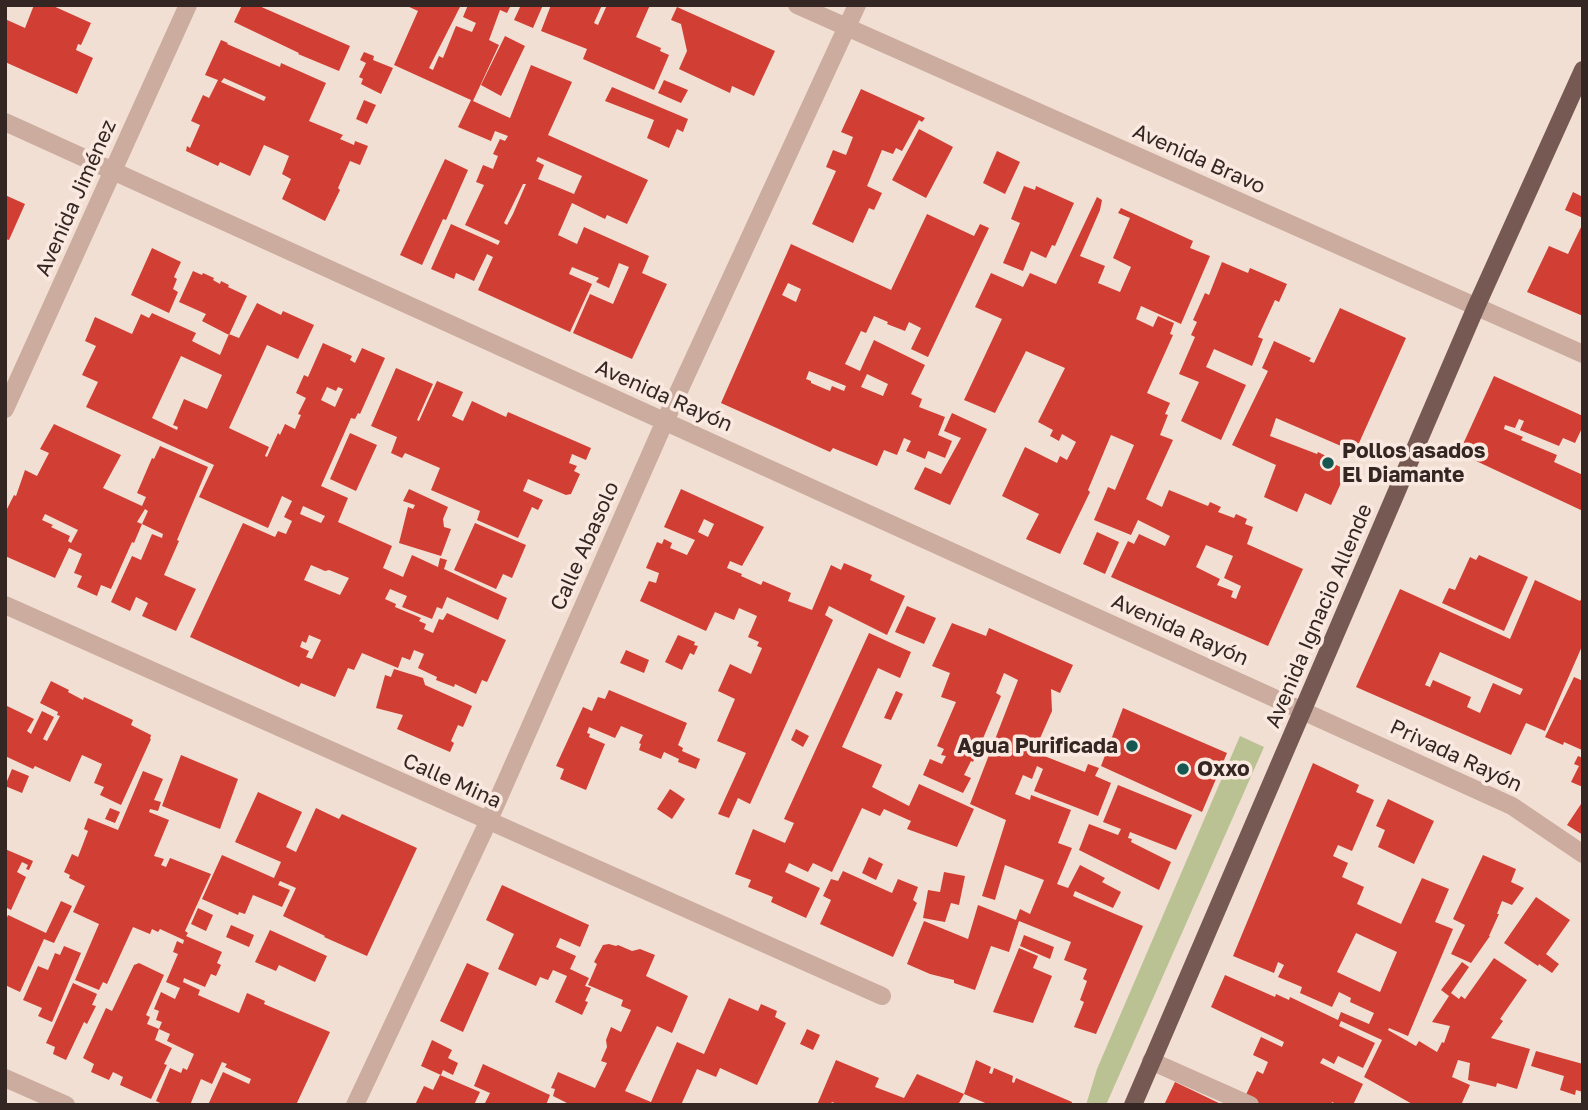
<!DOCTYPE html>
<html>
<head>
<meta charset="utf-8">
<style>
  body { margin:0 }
  #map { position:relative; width:1588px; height:1110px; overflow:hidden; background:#f2dfd3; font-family:"Golos Text",sans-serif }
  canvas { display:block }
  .frame { position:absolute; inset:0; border:7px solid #342623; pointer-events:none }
</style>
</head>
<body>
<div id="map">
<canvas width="1588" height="1110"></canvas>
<div class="frame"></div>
</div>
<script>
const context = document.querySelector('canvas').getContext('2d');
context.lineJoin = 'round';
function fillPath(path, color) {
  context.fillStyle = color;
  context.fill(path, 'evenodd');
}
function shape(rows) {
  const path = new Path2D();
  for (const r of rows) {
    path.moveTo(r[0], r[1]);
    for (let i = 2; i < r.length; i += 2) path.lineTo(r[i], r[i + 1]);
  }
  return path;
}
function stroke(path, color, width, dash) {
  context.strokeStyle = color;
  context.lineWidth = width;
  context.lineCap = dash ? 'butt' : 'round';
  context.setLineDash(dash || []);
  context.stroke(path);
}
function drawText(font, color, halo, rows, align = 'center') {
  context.font = font + ' "Golos Text",sans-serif';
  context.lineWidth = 7;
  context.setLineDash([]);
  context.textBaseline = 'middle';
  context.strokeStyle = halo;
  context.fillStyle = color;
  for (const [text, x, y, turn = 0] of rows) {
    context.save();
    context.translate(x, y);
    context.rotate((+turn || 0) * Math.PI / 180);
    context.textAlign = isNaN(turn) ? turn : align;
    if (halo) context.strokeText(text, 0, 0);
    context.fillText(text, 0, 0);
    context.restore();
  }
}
fillPath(shape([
  [1240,736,1264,747,1106,1105,1086,1105,1097,1069]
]), '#bac293');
fillPath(shape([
  [34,5,51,5,91,23,81,45,78,44,76,50,93,58,77,94,5,62,7,54,5,54,5,19,25,28],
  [242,5,257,5,350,46,339,71,298,54,299,53,234,22],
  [405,5,461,5,429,68,433,70,439,56,443,58,456,26,472,32,476,23,463,17,468,5,511,5,507,13,500,10,489,40,499,45,473,101,510,118,531,65,572,82,548,135,648,180,627,224,607,215,605,219,572,203,558,235,577,244,584,227,649,256,642,273,667,284,632,359,573,333,590,294,613,304,629,267,619,263,609,288,596,282,599,278,572,267,569,274,592,284,570,332,478,290,493,257,487,254,474,281,456,273,454,279,431,269,451,224,498,245,500,241,465,225,484,185,476,182,483,165,493,169,498,156,493,154,500,139,505,141,508,136,495,131,491,141,458,127,471,100,394,65,418,11],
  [538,157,582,176,574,194,538,179,544,165,536,161],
  [523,184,526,184,513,214,507,225,504,223],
  [521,5,543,5,533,28,514,20],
  [551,5,602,5,594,23,598,25,607,5,650,5,636,37,661,48,660,51,669,55,654,90,583,59,587,49,541,31],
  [677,7,775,51,754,96,732,86,730,93,679,69,687,51,681,24,671,20],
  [505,36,525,46,501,96,481,85],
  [221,40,228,43,227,44,280,67,281,63,326,83,309,121,343,135,340,139,354,145,355,141,368,146,360,165,350,161,338,188,340,190,325,221,282,199,291,179,282,174,289,156,264,145,250,176,220,162,218,166,186,151,187,146,190,148,200,125,191,121,203,95,209,98,218,80,205,75],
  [224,78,266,97,264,101,221,82],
  [364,52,374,56,373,60,393,68,381,94,361,84,363,79,359,77,366,63,360,60],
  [664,80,688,90,681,103,658,93],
  [612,87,688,119,683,132,677,129,669,148,647,138,654,120,605,101],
  [861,89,925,118,922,122,919,120,902,151,896,148,893,154,882,150,867,186,882,193,874,210,869,208,853,243,812,224,836,171,826,167,833,150,846,155,853,137,841,132],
  [364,100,376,105,367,124,356,119],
  [919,129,953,147,926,198,892,180],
  [997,151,1020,162,1005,194,983,183],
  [445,159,468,170,446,220,443,219,422,265,400,255],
  [1024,186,1035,190,1036,186,1074,203,1055,246,1052,245,1046,258,1031,251,1023,271,1003,263,1020,223,1011,219],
  [1573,192,1583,197,1583,218,1565,210],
  [5,195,25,204,9,240,5,239],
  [1097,197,1102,200,1100,210,1080,256,1105,266,1098,283,1120,292,1131,267,1113,258,1130,218,1118,213,1121,208,1193,241,1190,248,1210,256,1181,324,1141,306,1136,319,1153,327,1158,316,1174,323,1170,334,1173,335,1147,393,1170,403,1165,414,1168,415,1160,435,1173,440,1146,499,1162,507,1169,490,1208,506,1210,502,1221,507,1218,512,1234,518,1236,514,1247,519,1245,524,1253,527,1247,544,1303,569,1268,646,1111,577,1128,541,1134,544,1139,534,1165,546,1170,536,1138,520,1131,535,1094,520,1108,487,1115,490,1134,445,1111,435,1088,490,1090,492,1060,554,1026,539,1039,514,1002,496,1025,447,1057,463,1060,456,1067,460,1076,442,1062,434,1059,441,1050,436,1053,430,1038,422,1065,368,1026,351,995,413,964,400,1002,319,975,307,991,273,1023,287,1030,273,1056,284],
  [1206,545,1233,556,1224,578,1241,586,1236,599,1231,597,1233,591,1217,585,1220,579,1196,567],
  [927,214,974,236,980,224,989,228,928,357,911,349,921,328,909,322,905,331,887,324,888,322,874,316,866,333,861,331,845,364,860,371,874,340,925,365,911,394,922,399,919,407,945,417,938,435,952,441,945,458,928,451,925,459,906,451,911,441,904,438,897,455,884,450,877,466,833,448,830,452,721,403,791,244,891,290],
  [788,283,801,289,796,302,782,295],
  [809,371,846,386,844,391,832,386,830,391,811,383,811,381,806,379],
  [867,374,888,384,883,396,861,387],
  [1583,223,1583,316,1527,292,1549,246,1568,254],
  [152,248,181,262,174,277,177,279,173,289,178,292,169,313,131,295],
  [1222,262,1248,273,1250,268,1287,284,1279,302,1275,300,1258,337,1263,339,1252,366,1214,349,1206,367,1246,385,1221,440,1181,421,1199,382,1179,374,1195,337,1191,335,1197,322,1193,320,1205,293,1209,295],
  [193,271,202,275,203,273,214,278,213,280,220,284,221,281,229,285,228,287,247,296,229,335,202,321,206,314,179,302],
  [257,303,281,315,283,311,314,325,298,359,267,345,229,428,269,447,265,456,267,457,278,433,280,435,285,424,295,429,301,415,298,414,306,398,296,393,304,375,308,377,323,343,352,356,350,360,355,363,362,348,385,358,360,414,358,413,355,419,351,418,321,486,348,498,338,522,392,546,383,568,403,577,412,555,438,567,440,558,447,560,444,569,507,598,498,620,447,597,442,609,437,607,432,619,402,607,407,596,390,589,385,599,396,604,395,607,421,618,419,621,426,624,424,629,433,633,439,619,443,620,447,613,506,640,487,682,482,680,476,694,455,684,454,687,436,680,437,677,418,668,424,654,414,650,410,660,402,657,398,668,362,653,354,670,348,668,335,697,301,683,299,687,190,637,243,523,275,537,278,531,286,534,292,521,284,517,292,501,282,496,268,528,199,497,214,465,86,407,98,382,82,375,96,346,85,341,95,317,132,334,141,314,149,318,152,313,196,333,192,341,220,355,229,334,239,338],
  [181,356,222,375,207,409,184,399,173,425,178,427,177,430,152,418],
  [327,387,336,391,338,387,343,389,335,407,321,400],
  [303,506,325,516,321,523,300,514],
  [311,565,325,571,329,570,349,578,340,595,304,580],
  [309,635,321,640,312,659,306,657,309,651,300,647,302,641,306,643],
  [1340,308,1406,338,1355,452,1276,418,1270,436,1317,454,1318,452,1336,461,1334,464,1347,470,1331,505,1305,493,1297,512,1264,497,1276,465,1232,445,1268,371,1262,368,1274,341,1311,358,1309,361,1314,363],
  [396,368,433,384,417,420,419,421,437,381,463,392,452,416,463,421,472,401,506,417,508,412,591,448,586,460,572,454,569,463,577,466,574,471,580,474,571,494,566,495,528,479,523,491,543,500,538,510,532,507,518,538,477,520,480,511,431,490,440,468,405,453,402,458,391,453,397,437,371,426],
  [1494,376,1583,416,1583,426,1575,443,1563,438,1559,446,1520,430,1524,421,1519,419,1515,428,1505,425,1504,429,1523,437,1521,440,1557,455,1554,462,1583,475,1583,511,1459,453],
  [952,413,987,429,950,505,914,489,925,467,941,474,961,438,944,431],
  [54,424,121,455,103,488,142,506,146,497,137,493,152,458,154,459,160,446,208,467,177,540,179,541,164,575,196,589,176,631,142,616,148,603,136,597,130,611,111,602,132,556,141,560,152,534,162,538,163,534,142,524,148,511,145,509,137,522,142,524,134,543,132,542,111,589,101,585,97,596,77,587,82,576,74,573,82,554,69,548,55,578,5,556,5,513,14,495,16,496,25,470,37,476,49,453,40,449],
  [45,514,78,530,71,543,68,541,70,536,51,527,53,525,42,520],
  [350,433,377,445,356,491,330,479],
  [409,489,448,507,443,519,444,527,451,529,441,556,399,543,408,507,413,509,415,505,403,501],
  [681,489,764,527,742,566,730,561,727,568,742,574,741,576,761,585,763,581,791,593,788,601,812,610,831,565,841,570,844,563,872,575,870,580,905,596,887,635,829,606,825,615,833,620,750,804,738,798,729,818,718,814,746,753,717,741,735,699,718,691,730,664,751,674,762,648,757,646,759,642,748,637,757,616,739,608,734,620,715,612,706,631,640,601,649,581,656,583,659,573,646,568,657,542,662,544,664,539,672,543,670,548,687,555,695,540,664,527],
  [704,519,714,524,708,537,698,532],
  [475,523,526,545,512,578,503,574,496,589,454,570],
  [1097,532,1119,542,1105,574,1083,564],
  [1479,555,1528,577,1504,631,1442,603,1449,588,1455,590,1470,557,1476,560],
  [1535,580,1580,601,1583,596,1583,644,1545,731,1526,723,1511,755,1356,687,1400,589,1510,639],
  [1440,652,1523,689,1520,695,1493,683,1480,713,1467,707,1471,697,1462,693,1433,680,1430,687,1425,685],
  [907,606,936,618,924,644,895,632],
  [952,623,986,636,989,628,1073,665,1060,693,1051,689,1052,711,1034,752,1085,772,1088,764,1099,768,1095,776,1111,783,1098,816,1034,791,1043,769,1037,766,1032,779,1023,775,1015,794,1030,800,1031,795,1071,810,1058,843,1072,848,1057,884,1068,888,1080,865,1105,878,1102,882,1121,892,1113,908,1075,891,1073,896,1143,926,1096,1034,1074,1027,1084,1002,1080,1000,1087,981,1083,979,1087,969,1064,960,1071,942,1019,921,1009,952,991,946,975,990,954,983,954,980,930,974,907,964,924,921,968,939,978,905,1016,920,1020,909,1030,914,1044,880,1005,865,995,900,982,896,1006,820,970,804,1018,680,1004,673,996,693,1001,696,973,762,971,761,964,775,971,778,963,793,923,775,930,759,942,764,946,756,941,755,944,749,937,746,956,702,941,697,950,673,932,666],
  [869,633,911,652,900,678,878,668,842,747,882,765,872,787,909,806,919,784,974,809,957,847,907,829,911,821,884,809,880,816,862,808,832,872,813,863,808,872,789,863,785,872,820,888,806,918,771,902,773,897,748,887,751,880,735,874,753,829,785,843,794,823,784,819],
  [678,635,695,642,694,645,698,646,694,655,690,653,682,670,665,662],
  [626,650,649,660,644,673,620,663],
  [394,669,423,678,425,685,472,706,463,727,458,725,451,741,454,743,450,752,397,729,403,715,376,708,385,675,391,677],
  [1574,677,1583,681,1582,750,1564,742,1563,745,1545,737],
  [51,681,69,690,68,692,83,700,84,697,133,720,131,725,151,735,150,739,151,739,121,805,100,795,104,787,94,783,102,764,82,755,70,782,35,766,33,769,5,756,5,705,34,719,27,731,31,734,42,711,54,717,43,739,47,741,60,716,57,715,58,712,40,703],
  [609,690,687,723,678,745,683,748,682,751,700,759,696,769,678,762,679,759,664,752,661,759,639,750,641,744,639,743,643,735,621,726,615,738,589,727,587,733,590,734,589,737,605,744,586,790,560,779,564,769,556,766,583,707,592,711,598,697,605,699],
  [896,691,903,694,891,720,884,718],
  [1123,708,1227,753,1202,812,1101,766],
  [796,729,809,736,803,747,791,740],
  [181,755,238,779,220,829,162,806],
  [1578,756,1583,758,1583,787,1571,782,1579,766,1574,764],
  [1313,763,1359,785,1356,792,1374,800,1352,851,1338,845,1333,856,1348,863,1342,877,1364,887,1357,904,1401,924,1422,878,1449,889,1435,922,1453,929,1408,1036,1389,1028,1388,1030,1416,1046,1419,1041,1437,1052,1442,1042,1444,1043,1450,1026,1432,1022,1449,996,1441,990,1462,962,1469,967,1451,993,1459,999,1461,996,1465,999,1494,958,1527,980,1500,1019,1503,1021,1491,1038,1530,1049,1517,1089,1497,1083,1496,1087,1468,1080,1470,1063,1458,1060,1452,1077,1470,1085,1461,1105,1414,1105,1364,1077,1382,1040,1341,1021,1339,1026,1375,1043,1363,1068,1338,1056,1334,1064,1323,1058,1320,1063,1363,1084,1353,1105,1338,1105,1332,1102,1331,1105,1255,1105,1244,1099,1257,1071,1263,1074,1268,1062,1253,1055,1261,1037,1282,1047,1284,1042,1211,1007,1225,975,1275,997,1276,994,1289,1000,1290,997,1338,1020,1341,1012,1369,1024,1374,1013,1350,1002,1351,998,1339,992,1332,1007,1300,993,1302,987,1278,977,1284,965,1278,962,1274,973,1233,956],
  [1356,933,1397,952,1380,992,1337,972],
  [12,769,29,776,22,793,5,786],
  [143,771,163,779,154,800,161,802,158,811,150,809,149,812,169,820,154,856,164,859,161,865,166,867,170,858,211,874,185,931,188,933,186,936,222,952,217,963,221,965,216,976,211,974,205,987,184,978,183,982,200,990,198,995,239,1013,247,993,265,1001,264,1004,330,1032,296,1105,208,1105,223,1072,249,1084,251,1079,225,1067,227,1064,222,1062,212,1084,201,1079,190,1105,165,1105,156,1101,170,1068,181,1073,183,1068,187,1070,194,1054,167,1041,170,1034,159,1029,155,1040,172,1048,164,1064,167,1065,151,1099,120,1085,123,1077,113,1072,109,1080,91,1072,94,1064,83,1058,106,1008,112,1011,134,965,139,963,164,975,146,1015,150,1017,147,1024,159,1029,162,1022,156,1020,159,1011,154,1009,161,992,175,999,180,988,166,982,178,954,173,952,177,941,183,944,184,940,160,929,158,932,152,929,150,934,133,927,107,984,103,982,99,990,75,980,99,924,73,912,85,886,69,878,70,875,64,872,72,854,78,857,88,831,84,829,88,818,118,830],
  [1118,785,1192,815,1176,850,1130,832,1128,838,1132,839,1131,842,1171,862,1159,890,1079,850,1089,824,1118,835,1121,829,1103,822],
  [670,789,685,799,672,819,657,809],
  [258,792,302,812,286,847,296,852,316,808,339,819,342,814,417,848,367,956,324,937,325,936,283,916,296,888,280,881,278,885,290,890,282,907,253,895,245,914,239,912,238,915,202,899,222,855,274,878,281,862,235,842],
  [1388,799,1434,821,1414,864,1378,847,1385,830,1376,826],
  [1583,801,1583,835,1567,825],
  [110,808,120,812,115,823,105,819],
  [5,849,33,861,29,870,26,869,28,865,22,862,17,872,26,877,11,910,5,907],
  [1483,855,1516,869,1511,882,1524,888,1512,905,1502,901,1497,914,1499,914,1489,936,1490,936,1471,963,1451,954,1465,925,1453,919],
  [869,857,883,864,876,880,862,873],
  [843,871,892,893,898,879,918,887,913,900,917,903,893,957,820,924,831,900,823,896,831,879,838,881],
  [944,872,965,876,959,905,951,903,945,922,923,918,928,890,940,892],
  [502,885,589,925,580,947,560,938,556,947,576,956,570,969,589,978,585,986,591,988,585,1001,588,1002,582,1015,555,1002,567,976,553,970,548,980,540,977,536,986,498,969,514,934,486,920],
  [1536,897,1570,920,1546,954,1559,964,1552,973,1539,964,1538,966,1504,943],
  [61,901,72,906,54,943,44,939,20,992,5,985,5,922,8,915,46,933],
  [198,908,213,915,206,931,191,924],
  [231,925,254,935,249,947,226,937],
  [270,930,327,956,315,982,279,965,276,971,255,962],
  [1024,935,1054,947,1050,959,1020,946],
  [609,944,616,946,618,945,632,951,640,949,655,955,646,976,688,996,672,1033,657,1026,625,1091,651,1102,677,1042,704,1054,729,998,758,1011,761,1004,777,1011,775,1017,786,1023,757,1085,720,1068,716,1077,697,1069,681,1105,571,1105,553,1096,555,1089,551,1088,558,1072,595,1088,607,1063,601,1061,607,1047,606,1040,611,1027,621,1032,631,1010,621,1006,623,1000,588,985,597,964,594,962,603,945],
  [64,946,81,953,52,1022,38,1016,42,1008,23,1000,38,966,48,970,55,953,60,955],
  [1019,948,1038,956,1033,968,1052,976,1033,1023,993,1012],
  [467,963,489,973,463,1032,440,1021],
  [73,983,97,994,92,1005,96,1006,87,1024,84,1022,66,1060,53,1054,55,1047,46,1043],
  [807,1029,820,1035,813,1050,800,1044],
  [432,1040,452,1050,448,1058,458,1063,453,1075,443,1070,441,1075,421,1066],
  [1536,1051,1583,1064,1583,1092,1576,1090,1575,1095,1560,1090,1564,1076,1531,1066],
  [836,1060,879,1078,875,1087,904,1098,917,1074,964,1094,976,1060,991,1067,989,1073,992,1074,994,1068,1013,1076,1012,1082,1014,1083,1016,1078,1072,1102,1071,1105,990,1105,964,1094,958,1105,839,1105,832,1102,830,1105,817,1105],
  [483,1064,550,1095,546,1105,484,1105,490,1093,474,1086],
  [440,1075,480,1092,474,1105,415,1105,424,1086,433,1090],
  [1175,1082,1223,1105,1164,1105]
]), '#d13e33');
stroke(shape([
  [797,5,1583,354],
  [5,122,1512,806,1583,854],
  [5,409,188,5],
  [5,605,882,996],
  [1151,1061,1250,1105],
  [5,1078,66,1105],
  [355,1105,488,822,665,421,857,5]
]), '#cbac9f', 18);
stroke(shape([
  [1133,1105,1476,307,1583,70]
]), '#775953', 18);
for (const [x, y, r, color] of [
  [1328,463,7,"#165851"],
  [1132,746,7,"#165851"],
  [1183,769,7,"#165851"]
]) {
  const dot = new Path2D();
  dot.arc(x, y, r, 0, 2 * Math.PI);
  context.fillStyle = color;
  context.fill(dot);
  stroke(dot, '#fae9e0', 2.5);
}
drawText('21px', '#342623', '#fae9e0', [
  ["Avenida Bravo",1199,159,24],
  ["Avenida Jiménez",76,198,-66],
  ["Avenida Rayón",664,396,24],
  ["Calle Abasolo",585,546,-66],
  ["Avenida Ignacio Allende",1319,616,-67],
  ["Avenida Rayón",1180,630,24],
  ["Privada Rayón",1456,756,25],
  ["Calle Mina",452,781,24]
]);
drawText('bold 21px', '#342623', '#fae9e0', [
  ["Pollos asados",1342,451],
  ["El Diamante",1342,475],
  ["Agua Purificada",1118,746,"right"],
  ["Oxxo",1197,769]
], 'left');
</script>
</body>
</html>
